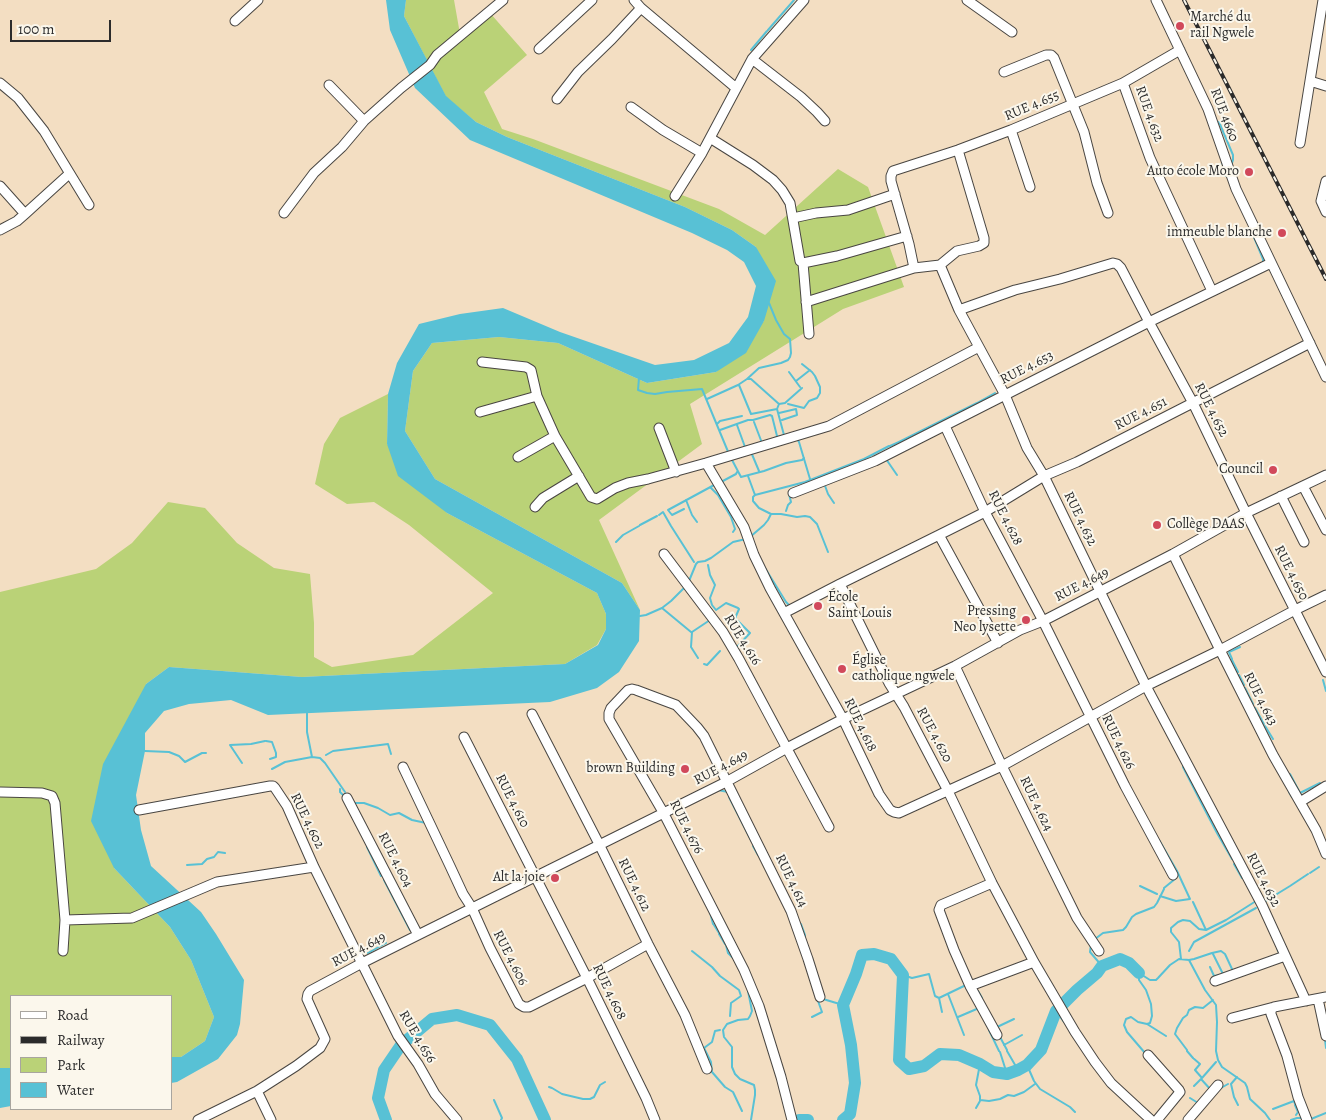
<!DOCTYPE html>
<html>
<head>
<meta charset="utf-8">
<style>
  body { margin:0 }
  #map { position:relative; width:1326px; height:1120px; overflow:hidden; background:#f3dec2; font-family:Alegreya,serif }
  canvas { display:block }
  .legend { position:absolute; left:10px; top:995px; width:162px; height:115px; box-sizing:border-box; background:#fbf7ec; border:1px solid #a8a59f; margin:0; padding:6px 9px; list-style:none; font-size:15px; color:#2b2b2b }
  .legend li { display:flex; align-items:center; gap:10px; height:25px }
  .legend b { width:25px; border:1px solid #a8a59f }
  .scale { position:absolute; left:10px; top:20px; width:101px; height:22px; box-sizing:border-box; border:2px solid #2b2b2b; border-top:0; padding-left:6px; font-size:15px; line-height:18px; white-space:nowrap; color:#2b2b2b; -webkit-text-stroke:4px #fbf7ec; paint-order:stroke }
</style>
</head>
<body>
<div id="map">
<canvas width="1326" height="1120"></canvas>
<ul class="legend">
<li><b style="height:6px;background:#fff"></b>Road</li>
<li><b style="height:6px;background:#2b2b2b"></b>Railway</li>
<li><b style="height:14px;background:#bad277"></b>Park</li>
<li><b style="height:14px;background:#58c1d5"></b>Water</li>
</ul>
<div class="scale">100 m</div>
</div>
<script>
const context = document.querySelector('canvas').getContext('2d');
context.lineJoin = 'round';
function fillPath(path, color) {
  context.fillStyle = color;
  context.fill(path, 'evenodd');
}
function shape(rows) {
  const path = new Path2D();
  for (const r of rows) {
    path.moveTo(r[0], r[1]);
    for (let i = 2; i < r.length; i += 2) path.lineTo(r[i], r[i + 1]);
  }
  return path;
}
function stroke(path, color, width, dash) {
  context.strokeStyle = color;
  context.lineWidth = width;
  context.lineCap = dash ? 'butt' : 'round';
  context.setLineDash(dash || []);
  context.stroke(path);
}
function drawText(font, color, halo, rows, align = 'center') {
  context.font = font + ' Alegreya,serif';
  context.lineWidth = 4;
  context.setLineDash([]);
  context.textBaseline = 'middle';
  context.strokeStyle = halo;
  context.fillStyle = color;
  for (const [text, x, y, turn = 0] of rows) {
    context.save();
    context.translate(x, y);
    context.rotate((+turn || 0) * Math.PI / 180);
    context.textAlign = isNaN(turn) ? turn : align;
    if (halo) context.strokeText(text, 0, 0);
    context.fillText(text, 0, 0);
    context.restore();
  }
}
fillPath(shape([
  [406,0,454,0,460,34,490,13,527,55,484,92,502,129,533,139,719,209,765,235,838,169,868,187,904,287,843,309,690,404,702,444,599,520,640,610,622,583,435,479,405,431,413,371,432,343,499,337,558,343,647,383,716,372,764,321,756,247,732,230,685,207,507,137,476,122,446,97,404,16],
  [388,394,387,444,447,513,597,593,606,614,606,629,597,645,565,664,302,677,169,667,146,684,114,868,170,927,191,960,214,1017,205,1041,181,1057,171,1057,171,996,11,996,11,1068,0,1068,0,592,96,569,132,543,168,502,205,508,237,543,274,568,310,574,314,623,314,657,332,667,413,655,493,593,409,525,374,502,347,504,315,484,324,444,340,418]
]), '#bad277');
fillPath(shape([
  [386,0,406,0,404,16,446,96,476,122,507,137,685,207,732,230,756,247,776,281,764,321,746,353,716,372,647,383,558,343,499,337,432,343,413,371,405,431,435,479,622,583,640,610,639,641,619,672,597,688,550,702,268,715,231,700,189,704,164,711,145,733,145,751,136,795,141,830,151,866,201,912,216,934,244,980,240,1024,237,1035,218,1059,177,1082,171,1083,171,1057,181,1057,205,1041,214,1017,191,960,170,927,114,868,91,821,103,764,146,684,169,667,302,677,565,664,598,645,606,629,606,614,597,593,447,513,398,476,387,444,388,394,397,363,419,324,460,314,503,308,560,332,655,365,694,360,729,343,748,317,756,286,744,262,727,250,692,233,470,140,415,88,390,30],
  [0,1068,11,1068,11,1106,0,1108]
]), '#58c1d5');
stroke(shape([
  [768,30,794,0],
  [751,50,767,31],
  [1219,122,1233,155,1233,160,1231,166],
  [1222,162,1226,176],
  [1251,230,1263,259,1263,262],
  [789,372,800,387],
  [639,378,638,390,647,393,655,394,667,392,702,389,729,454],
  [747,379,751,379,779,404],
  [796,381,810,370],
  [739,385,751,414,777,409],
  [707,399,738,385,747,379,759,368,781,363,788,360,790,357,791,353,790,339,784,334,776,320,769,303],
  [779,404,785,403,802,388],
  [788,404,804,408,809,401,817,398,820,393,820,387,815,376,812,372,802,364],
  [779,413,796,409,797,415,782,420],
  [754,422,762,443],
  [717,424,720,421,742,416],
  [737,425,745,447],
  [720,430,748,420,753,420,770,415,772,416,777,436],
  [774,438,784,435,777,409,779,404],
  [797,439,799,442,810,479],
  [899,442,977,403,995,393],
  [890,446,899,442],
  [751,452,759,471],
  [731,458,741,477,764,471,786,463,802,460,804,458],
  [886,459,897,475],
  [748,476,755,495,753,497,753,501,759,508,771,514,781,514,797,517,805,516,810,517,817,524,828,552],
  [721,482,736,474,737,472],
  [824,483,828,494,834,503],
  [711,488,718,495,731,517,735,529,733,532],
  [755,495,805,482,864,459,889,446],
  [686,500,692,515,697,522],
  [684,509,672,515,668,510,716,484],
  [786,511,788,505,791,502,789,494],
  [659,515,663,512,671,526,694,562],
  [640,525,657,516],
  [750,537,764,525,768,520,771,514],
  [616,542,623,535,639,526],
  [708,565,710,575,715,585,710,598,712,605,716,610,726,603,738,608,739,609,736,616,736,619,750,633,738,646,736,646],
  [765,568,786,602,790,606],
  [689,581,696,564,698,562,705,561,711,558,733,542,746,539],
  [662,608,691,632],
  [640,616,646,615,662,608,671,601,685,587],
  [698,658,691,647,692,632,710,620],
  [1232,659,1229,652,1240,647],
  [1232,660,1238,672],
  [704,664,707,665,720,651],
  [1239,675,1244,685],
  [1323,680,1326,691],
  [1245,688,1253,704],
  [1255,708,1264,724],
  [307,710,307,732,312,757],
  [1265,726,1273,739],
  [266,741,272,742,276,753,276,757,270,759],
  [145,751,169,752,179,756,185,762,202,753,206,753],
  [326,755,333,751,388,744,391,754],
  [242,763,230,745,251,744,265,741],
  [1183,767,1206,812],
  [272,769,285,762,312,757,320,758,325,763,345,792],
  [1290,774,1300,793,1320,783],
  [340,789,340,792,343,795],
  [718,790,728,792],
  [1289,792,1292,797],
  [730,795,729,797,752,842],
  [354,803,364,803,378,808,390,815,399,813,412,820,426,823],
  [1206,812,1217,833],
  [1217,833,1232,859],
  [1159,840,1177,871],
  [753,846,758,855],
  [367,847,381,876],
  [1234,864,1242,878],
  [187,865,202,864,207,859,214,857,218,852,225,853],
  [1310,873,1319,867],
  [384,880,410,930],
  [1140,886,1157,894],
  [1164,888,1175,879,1174,877],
  [1160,896,1176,901,1190,899,1177,871],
  [1264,901,1264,902,1290,886,1308,874],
  [1193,902,1206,930],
  [710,912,713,924],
  [801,924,805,935,805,939],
  [714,925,719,933],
  [719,934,725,944],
  [1095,939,1103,933,1123,930,1126,927,1132,917,1136,914,1154,907,1157,903,1164,889],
  [726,945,728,953,733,958],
  [1091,945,1090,952,1102,966],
  [1277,948,1280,955],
  [692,951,712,967,720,976,739,990,741,996,731,1003,730,1016],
  [1189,951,1194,942,1256,908],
  [368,953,386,943],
  [1213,954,1223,974],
  [1181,959,1179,942,1171,932,1171,928,1178,922,1183,920,1190,921,1199,929,1206,930,1226,920,1256,901],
  [1189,960,1205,990,1216,1005,1217,1022,1216,1051,1218,1060,1222,1067,1245,1083,1247,1087,1250,1099,1265,1113,1270,1120],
  [1210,967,1214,976,1220,975],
  [1139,973,1150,980,1156,980,1158,978,1170,965,1179,959,1189,960,1194,959,1212,953,1221,951,1225,954,1232,969],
  [1139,974,1139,980,1146,990,1151,1004,1152,1016,1150,1023,1147,1024],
  [903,975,912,978,929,974,935,996,939,998,942,1012],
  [748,991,752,1011,750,1016,748,1019,738,1020,727,1024,723,1030,724,1037,732,1047,732,1067,735,1074,740,1079,754,1085,755,1090,755,1095,751,1120],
  [978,991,982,998],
  [948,994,964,1035],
  [939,998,966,985],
  [823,999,843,1005],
  [1056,1011,1064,1022],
  [812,1017,822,1012,818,1001,818,999],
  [958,1017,979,1008],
  [995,1028,1014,1019],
  [720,1030,715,1031,712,1042,704,1048,711,1062,712,1072,725,1087,733,1092,742,1111],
  [989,1030,999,1051],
  [1000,1037,1007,1050],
  [1325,1040,1326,1048],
  [1004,1045,1022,1035],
  [1187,1050,1175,1034,1177,1028,1183,1018,1187,1015,1189,1010,1195,1007,1203,1008,1213,1000],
  [1007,1051,1018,1070],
  [1187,1051,1193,1058],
  [1000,1052,1007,1074],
  [1145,1053,1127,1032,1124,1025,1126,1019,1131,1017,1138,1022,1147,1024,1166,1036],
  [1193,1058,1200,1064,1195,1070,1202,1078,1216,1062],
  [1027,1065,1034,1081,1040,1089,1070,1107,1075,1112],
  [1237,1077,1231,1084,1234,1097,1238,1105],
  [1194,1086,1201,1079,1211,1090],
  [549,1087,552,1088,562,1094,583,1099,590,1099,594,1097,600,1085,605,1082],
  [1221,1088,1228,1084],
  [1190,1098,1198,1103],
  [494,1100,502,1118,501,1120],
  [980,1101,980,1100,989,1101,1000,1099,1008,1095,1014,1096,1024,1092,1035,1084],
  [1295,1105,1298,1112,1296,1115],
  [976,1108,980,1101,980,1096,976,1085,980,1064],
  [1273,1109,1294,1101,1295,1104],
  [1310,1118,1311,1119,1326,1113],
  [1291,1120,1297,1118,1303,1118]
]), '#58c1d5', 2);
stroke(shape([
  [386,1120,378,1098,384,1070,401,1045,432,1019,457,1015,490,1025,517,1059,545,1120],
  [799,1120,808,1120],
  [843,1120,850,1114,855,1083,851,1045,843,1005,856,974,862,955,874,954,891,959,903,975,899,1060,909,1069,924,1066,940,1054,959,1055,980,1064,993,1072,1007,1074,1018,1070,1027,1065,1041,1050,1056,1011,1077,990,1097,973,1102,966,1120,959,1129,963,1139,973]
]), '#58c1d5', 12);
const minor = shape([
  [634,0,641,8,736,88],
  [967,0,1012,32],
  [1156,0,1208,109,1236,189,1326,377],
  [235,21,258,0],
  [539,49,592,0],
  [752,59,801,97,817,112,825,121],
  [1004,72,1046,55,1051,55,1054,58,1084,132,1097,183,1108,213],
  [1310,81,1326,86],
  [0,83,18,98,44,131,89,205],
  [1123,83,1150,158,1212,291],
  [329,85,364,121],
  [557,99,578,72,612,39,641,8],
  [631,107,663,130,702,153],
  [1011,130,1030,187],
  [710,138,753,165,773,180,782,190,790,203,800,261,803,263,809,334],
  [1300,143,1323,0],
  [958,150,984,238,984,243,979,246,957,251,940,265,959,310],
  [1326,181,1321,201,1326,212],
  [0,186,25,214],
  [675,196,702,153,752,59,804,0],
  [284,213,314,173,342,147,364,121,401,88,430,65,437,55,503,0],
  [793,218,816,213,848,210,895,194],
  [0,230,17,221,25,214,69,174],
  [803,263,837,256,907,236],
  [914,268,909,244,891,181,891,176,893,171,958,150,1011,130,1123,83,1180,50],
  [806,302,914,268,940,265],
  [482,362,526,367,531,370,537,396,555,436,591,497,597,499,615,488,628,483,648,479,706,463,829,426,979,347],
  [480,412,537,396],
  [945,426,985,512,1043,621,1125,786,1173,875],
  [659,428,676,472],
  [518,457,555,436],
  [706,463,744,527,754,555,770,588,843,719,879,794,890,810,894,812,899,813,1002,766,1146,686,1220,650,1295,610,1326,595],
  [1303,486,1326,530],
  [793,493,875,461,1149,322,1271,263],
  [1281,496,1304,542],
  [535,507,543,498,579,476],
  [939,535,985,512,1044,476,1077,462,1310,343],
  [664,554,723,632,739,659,829,827],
  [1173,554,1220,650,1273,755,1316,830,1326,854],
  [784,613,840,584],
  [998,643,939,535,840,584,889,683,904,707,948,791,992,883,1034,962,1075,1032,1095,1062,1111,1083,1151,1120],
  [955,666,1002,766,1077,918,1099,951],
  [532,714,599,844,648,944,685,1015,707,1069],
  [464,737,587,978,646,1098,655,1120],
  [403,767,450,866,463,894,472,908,490,948,519,1004,524,1007,529,1007,587,978,648,944],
  [0,792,42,793,52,796,55,803,65,920,63,951],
  [347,798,418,935],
  [1300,802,1326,786],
  [139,810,270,786,273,786,275,788,287,806,314,867,398,1036,418,1064,435,1094,457,1120],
  [992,883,941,905,939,910,954,950,970,986,997,1035],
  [65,920,132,918,217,882,314,867],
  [1215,981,1285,956],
  [970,986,1034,962],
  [1318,999,1326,1036],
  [1306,1001,1262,905,1146,686,1044,476,1027,448,1005,395,959,310,1015,290,1060,279,1113,263,1117,264,1121,268,1149,322,1193,403,1246,513,1326,672],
  [1232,1018,1274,1007],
  [1148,1055,1179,1090,1180,1092,1157,1120],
  [257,1091,271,1120],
  [198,1120,257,1091,296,1066,320,1048,325,1039,307,999,308,994,310,991,362,963,418,935,726,782,787,748,843,719,955,666,1020,630,1043,621,1173,554,1246,513,1326,475],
  [792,1120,781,1077,759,1006,744,970,663,812,609,719,609,713,611,708,628,690,632,689,636,690,676,705,697,727,704,736,791,911,808,959,820,997],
  [1188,1120,1218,1085],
  [1307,1120,1298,1097,1287,1056,1271,1014,1271,1010,1274,1007,1326,997]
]);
stroke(minor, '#494642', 11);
stroke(minor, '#fff', 9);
const rail = shape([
  [1184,0,1326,279]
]);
stroke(rail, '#2b2b2b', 4);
stroke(rail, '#fbf7ec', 2, [5.5]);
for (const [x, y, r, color] of [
  [1180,26,5,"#d1495b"],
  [1249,172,5,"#d1495b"],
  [1282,233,5,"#d1495b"],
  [1273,470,5,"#d1495b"],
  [1157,525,5,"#d1495b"],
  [818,606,5,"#d1495b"],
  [1026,620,5,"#d1495b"],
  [842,669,5,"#d1495b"],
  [685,769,5,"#d1495b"],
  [555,878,5,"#d1495b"]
]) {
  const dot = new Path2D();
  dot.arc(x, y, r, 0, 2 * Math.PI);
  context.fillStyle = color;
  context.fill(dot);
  stroke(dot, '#fbf7ec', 2);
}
drawText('14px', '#2b2b2b', '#fbf7ec', [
  ["Marché du",1190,18,"left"],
  ["rail Ngwele",1190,34,"left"],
  ["Auto école Moro",1239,172],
  ["immeuble blanche",1272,233],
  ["Council",1263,470],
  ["Collège DAAS",1167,525,"left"],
  ["École",828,598,"left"],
  ["Saint Louis",828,614,"left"],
  ["Pressing",1016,612],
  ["Neo lysette",1016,628],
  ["Église",852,661,"left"],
  ["catholique ngwele",852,677,"left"],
  ["brown Building",675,769],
  ["Alt la joie",545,878]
], 'right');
drawText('14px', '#2b2b2b', '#fbf7ec', [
  ["RUE 4.655",1032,106,-23],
  ["RUE 4.632",1149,114,70],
  ["RUE 4660",1224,115,69],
  ["RUE 4.653",1027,368,-27],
  ["RUE 4.652",1211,410,63],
  ["RUE 4.651",1141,414,-27],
  ["RUE 4.628",1005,518,63],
  ["RUE 4.632",1080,519,64],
  ["RUE 4.650",1291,573,63],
  ["RUE 4.649",1082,585,-27],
  ["RUE 4.616",742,640,58],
  ["RUE 4.643",1260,699,63],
  ["RUE 4.618",860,725,64],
  ["RUE 4.620",934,735,62],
  ["RUE 4.626",1118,742,64],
  ["RUE 4.649",721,768,-28],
  ["RUE 4.610",512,801,63],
  ["RUE 4.624",1036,804,64],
  ["RUE 4.602",307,821,64],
  ["RUE 4.676",686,827,63],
  ["RUE 4.604",395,860,63],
  ["RUE 4.632",1263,880,63],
  ["RUE 4.614",791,881,64],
  ["RUE 4.612",634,885,64],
  ["RUE 4.649",359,950,-28],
  ["RUE 4.606",510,958,63],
  ["RUE 4.608",609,992,64],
  ["RUE 4.656",417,1037,59]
]);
</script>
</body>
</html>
